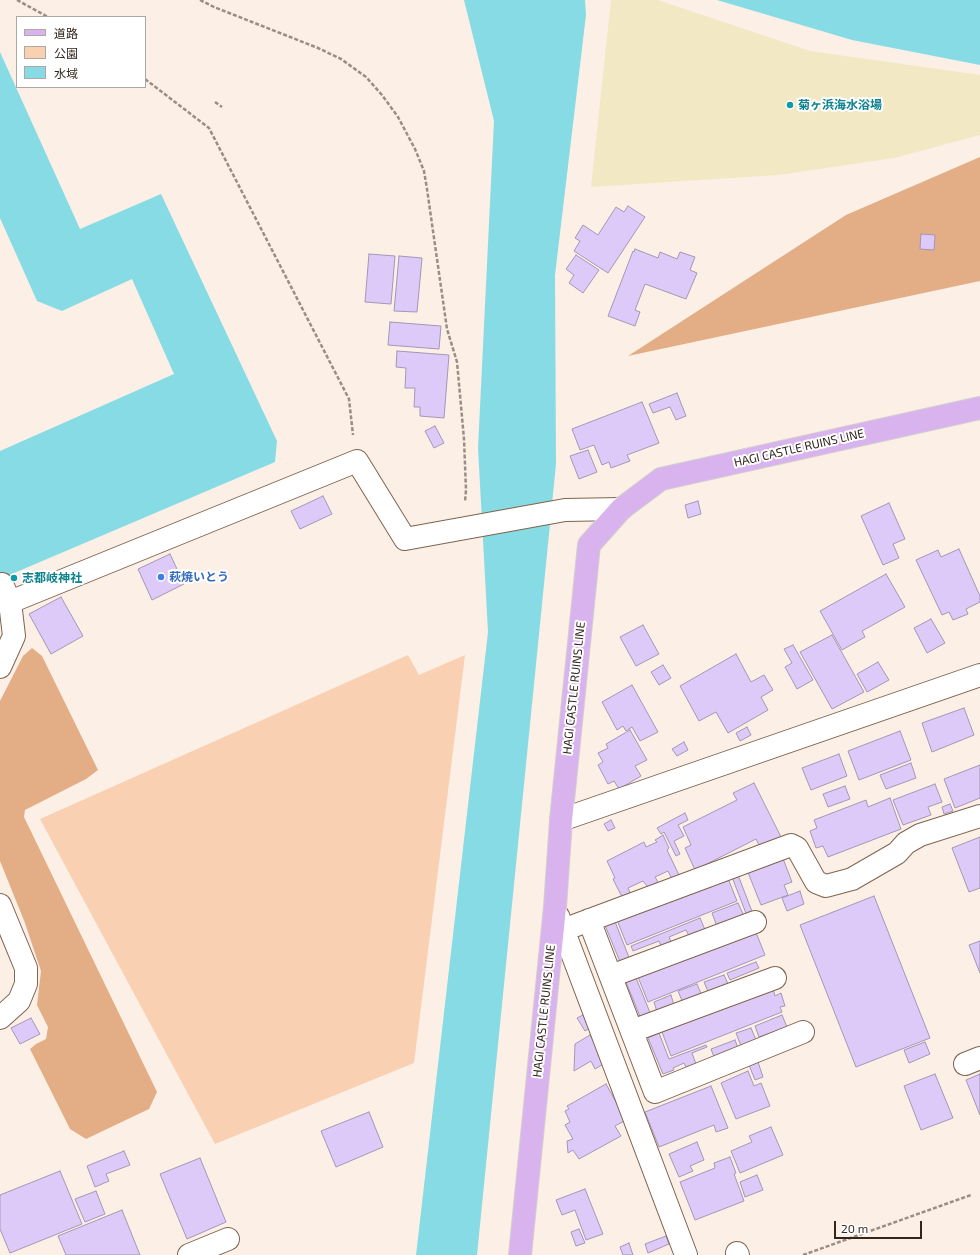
<!DOCTYPE html>
<html>
<head>
<meta charset="utf-8">
<style>
  body { margin:0 }
  #map { position:relative; width:980px; height:1255px; overflow:hidden; background:#fcefe6; font-family:"Exo 2","Noto Sans JP",sans-serif }
  canvas { display:block }
  .legend { position:absolute; left:16px; top:16px; width:130px; height:72px; box-sizing:border-box; background:#fff; border:1px solid #ada8a4; margin:0; padding:5px 7px; list-style:none; font-size:12px; color:#31251c }
  .legend li { display:flex; align-items:center; gap:8px; height:20px }
  .legend b { width:20px; border:1px solid #ada8a4 }
  .scale { position:absolute; left:834px; top:1221px; width:88px; height:18px; box-sizing:border-box; border:2px solid #31251c; border-top:0; padding-left:5px; font-size:12px; line-height:14px; white-space:nowrap; color:#31251c; -webkit-text-stroke:3px #fff; paint-order:stroke }
</style>
</head>
<body>
<div id="map">
<canvas width="980" height="1255"></canvas>
<ul class="legend">
<li><b style="height:5px;background:#d8b3ee"></b>道路</li>
<li><b style="height:11px;background:#f9d0b2"></b>公園</li>
<li><b style="height:11px;background:#87dbe4"></b>水域</li>
</ul>
<div class="scale">20 m</div>
</div>
<script>
const context = document.querySelector('canvas').getContext('2d');
context.lineJoin = 'round';
function fillPath(path, color) {
  context.fillStyle = color;
  context.fill(path, 'evenodd');
}
function shape(rows) {
  const path = new Path2D();
  for (const r of rows) {
    path.moveTo(r[0], r[1]);
    for (let i = 2; i < r.length; i += 2) path.lineTo(r[i], r[i + 1]);
  }
  return path;
}
function stroke(path, color, width, dash) {
  context.strokeStyle = color;
  context.lineWidth = width;
  context.lineCap = dash ? 'butt' : 'round';
  context.setLineDash(dash || []);
  context.stroke(path);
}
function drawText(font, color, halo, rows, align = 'center') {
  context.font = font + ' "Exo 2","Noto Sans JP",sans-serif';
  context.lineWidth = 4;
  context.setLineDash([]);
  context.textBaseline = 'middle';
  context.strokeStyle = halo;
  context.fillStyle = color;
  for (const [text, x, y, turn = 0] of rows) {
    context.save();
    context.translate(x, y);
    context.rotate((+turn || 0) * Math.PI / 180);
    context.textAlign = isNaN(turn) ? turn : align;
    if (halo) context.strokeText(text, 0, 0);
    context.fillText(text, 0, 0);
    context.restore();
  }
}
fillPath(shape([
  [408,655,419,675,465,655,414,1063,215,1144,40,819]
]), '#f9d0b2');
fillPath(shape([
  [980,157,980,281,628,356,846,215],
  [32,648,42,656,98,770,86,779,25,810,24,817,157,1092,149,1109,86,1139,70,1129,30,1049,36,1044,46,1039,48,1027,37,1005,41,971,25,923,0,861,0,701,23,656]
]), '#e3ad85');
fillPath(shape([
  [611,0,658,0,810,51,980,75,980,135,894,158,778,175,591,187]
]), '#f2e8c3');
fillPath(shape([
  [464,0,585,0,586,15,555,275,556,464,477,1255,416,1255,488,632,478,448,494,121],
  [717,0,980,0,980,65,852,40],
  [0,52,80,229,161,194,277,441,275,462,0,579,0,451,174,374,132,279,62,311,37,301,0,218]
]), '#87dbe4');
const building = shape([
  [628,206,645,217,608,273,574,251,580,241,575,238,583,225,598,235,616,207,624,212,628,206],
  [921,234,935,235,934,250,920,249,921,234],
  [635,249,658,258,660,252,677,259,680,252,695,257,690,270,697,273,686,299,645,284,635,310,640,312,635,326,608,316,633,251,634,252,635,249],
  [369,254,395,256,391,304,365,302,369,254],
  [576,255,599,270,583,293,569,283,574,275,566,269,576,255],
  [399,256,422,258,417,312,394,311,399,256],
  [390,322,441,326,439,349,388,345,390,322],
  [397,351,449,355,444,418,420,416,420,407,414,407,415,388,405,388,406,368,396,367,397,351],
  [677,393,686,416,676,420,670,407,653,413,649,404,677,393],
  [642,402,659,443,627,455,630,461,611,468,609,462,602,465,594,445,580,450,572,429,642,402],
  [435,426,444,443,434,448,425,431,435,426],
  [588,450,597,472,579,479,570,456,588,450],
  [323,496,332,514,300,529,291,511,323,496],
  [698,501,701,514,688,518,685,505,698,501],
  [889,503,905,539,893,544,899,558,883,565,861,516,889,503],
  [959,549,980,596,980,602,966,609,968,614,953,620,949,612,942,615,916,560,938,550,941,557,959,549],
  [170,554,184,584,152,600,138,569,170,554],
  [886,574,905,607,862,631,865,637,842,650,820,611,886,574],
  [61,597,83,636,51,654,29,614,61,597],
  [931,619,945,643,927,653,914,628,931,619],
  [643,625,659,654,636,666,620,637,643,625],
  [832,635,864,692,832,709,800,652,832,635],
  [793,645,813,680,797,689,785,667,792,663,784,649,793,645],
  [736,654,751,682,764,675,773,690,761,697,768,710,728,733,716,712,699,721,680,686,736,654],
  [878,662,889,680,867,692,857,674,878,662],
  [663,665,671,678,659,685,651,672,663,665],
  [632,685,658,732,640,741,632,727,626,731,623,726,617,730,602,702,632,685],
  [964,708,974,735,932,752,922,723,964,708],
  [747,727,751,735,740,741,736,733,747,727],
  [630,730,647,760,635,766,641,776,619,789,614,781,608,784,598,765,603,762,598,753,608,748,606,744,630,730],
  [900,731,911,760,859,780,848,751,900,731],
  [684,742,688,750,677,756,672,749,684,742],
  [839,754,847,776,811,790,802,768,839,754],
  [911,763,916,778,886,789,880,775,911,763],
  [980,765,980,798,955,808,944,779,980,765],
  [754,783,781,837,760,847,756,839,695,870,685,848,691,845,683,827,737,800,733,793,754,783],
  [935,784,942,802,928,807,931,815,903,825,893,800,935,784],
  [845,786,850,799,828,807,823,794,845,786],
  [890,798,901,829,828,857,823,846,816,848,810,831,817,828,814,820,866,800,868,807,890,798],
  [950,804,953,811,944,814,942,807,950,804],
  [685,813,688,820,678,825,684,836,674,841,680,854,676,856,664,832,661,834,657,828,685,813],
  [611,820,615,828,608,831,604,824,611,820],
  [663,835,669,848,667,850,679,875,672,879,668,871,655,877,658,882,648,887,643,881,628,888,631,895,623,899,613,879,615,878,607,861,644,842,646,847,657,842,655,840,663,835],
  [980,837,980,888,969,892,952,848,980,837],
  [782,856,792,882,784,885,788,895,761,905,747,870,782,856],
  [738,875,753,914,747,916,732,877,738,875],
  [727,876,737,901,627,945,617,920,727,876],
  [800,891,804,904,787,911,782,898,800,891],
  [874,896,930,1038,856,1067,800,925,874,896],
  [738,903,745,918,718,929,712,913,738,903],
  [700,918,706,932,690,938,686,930,669,937,672,944,662,948,659,941,633,951,631,946,700,918],
  [614,919,630,960,621,964,604,923,614,919],
  [755,930,765,955,648,1002,638,977,755,930],
  [980,941,980,973,969,945,980,941],
  [756,962,759,968,730,980,727,973,756,962],
  [724,975,729,986,709,994,704,982,724,975],
  [636,978,651,1015,641,1019,626,982,636,978],
  [697,984,702,996,683,1003,678,991,697,984],
  [773,988,775,996,781,993,785,1006,780,1007,782,1012,671,1056,662,1032,773,988],
  [671,995,674,1005,657,1012,654,1002,671,995],
  [583,1015,590,1028,585,1031,577,1018,583,1015],
  [782,1015,787,1027,759,1037,755,1026,782,1015],
  [31,1018,40,1034,20,1044,11,1028,31,1018],
  [751,1028,756,1040,741,1046,736,1033,751,1028],
  [659,1033,669,1059,706,1045,707,1047,692,1053,696,1064,686,1067,684,1063,673,1068,674,1070,663,1074,648,1038,659,1033],
  [590,1035,605,1063,595,1069,591,1061,574,1071,575,1044,590,1035],
  [735,1040,738,1048,714,1057,711,1049,735,1040],
  [925,1042,930,1054,909,1063,904,1050,925,1042],
  [758,1062,763,1077,755,1080,749,1065,758,1062],
  [748,1071,754,1086,761,1083,770,1106,736,1119,721,1083,748,1071],
  [935,1074,953,1118,921,1130,904,1086,935,1074],
  [980,1074,980,1115,966,1080,980,1074],
  [606,1084,626,1120,615,1126,621,1136,579,1159,573,1150,568,1153,567,1141,573,1139,565,1125,570,1122,565,1111,569,1109,567,1106,606,1084],
  [711,1086,728,1128,716,1132,714,1125,659,1147,645,1112,711,1086],
  [369,1112,383,1147,336,1167,321,1131,369,1112],
  [771,1127,783,1155,740,1173,731,1151,752,1142,749,1136,771,1127],
  [697,1142,704,1160,690,1166,693,1171,679,1177,669,1154,697,1142],
  [124,1151,130,1165,106,1174,109,1181,95,1187,87,1166,124,1151],
  [730,1157,736,1173,734,1174,744,1201,695,1220,680,1182,715,1168,714,1163,730,1157],
  [200,1158,226,1222,187,1239,160,1174,200,1158],
  [60,1171,82,1224,10,1253,0,1229,0,1195,60,1171],
  [757,1175,763,1190,745,1197,740,1182,757,1175],
  [585,1189,603,1234,586,1240,575,1210,562,1215,556,1200,585,1189],
  [96,1191,105,1214,85,1222,75,1199,96,1191],
  [122,1210,140,1255,66,1255,58,1236,122,1210],
  [579,1229,585,1243,576,1246,571,1232,579,1229],
  [666,1236,669,1244,648,1253,645,1244,666,1236],
  [629,1243,633,1255,623,1255,620,1247,629,1243]
]);
fillPath(building, '#decaf8');
stroke(building, '#a496b5', 1);
const minor = shape([
  [10,602,357,461,405,539,565,510,621,509],
  [0,667,14,636,10,602,2,584],
  [561,820,980,675],
  [0,905,26,968,26,984,19,1001,0,1018],
  [558,916,686,1255],
  [589,920,655,1092,803,1032],
  [563,930,791,845,797,848,816,882,826,886,852,879,897,853,906,843,920,835,980,816],
  [611,976,755,922],
  [632,1031,775,978],
  [965,1064,980,1058],
  [737,1253,738,1255],
  [189,1255,228,1239]
]);
const major = shape([
  [520,1255,555,907,561,820,589,545,621,509,661,479,980,408]
]);
stroke(minor, '#7f644f', 24);
stroke(major, '#d2cfcd', 24);
stroke(shape([
  [17,0,48,17],
  [200,0,214,7,318,48,341,59,366,77,382,95,398,117,415,149,424,171,427,189,447,329,457,362,464,439,466,490,465,502],
  [145,79,209,128,349,399,353,435],
  [215,102,222,107],
  [803,1255,971,1195]
]), '#998d84', 2.5, [4, 2]);
stroke(minor, '#fff', 22);
stroke(major, '#d8b3ee', 22);
for (const [x, y, r, color] of [
  [790,105,4,"#0f9aa8"],
  [161,577,4,"#3f7fe0"],
  [14,578,4,"#0f9aa8"]
]) {
  const dot = new Path2D();
  dot.arc(x, y, r, 0, 2 * Math.PI);
  context.fillStyle = color;
  context.fill(dot);
  stroke(dot, '#fff', 1.5);
}
drawText('bold 12px', '#0d838f', '#fff', [
  ["菊ヶ浜海水浴場",798,105],
  ["志都岐神社",22,578]
], 'left');
drawText('12px', '#31251c', '#fff', [
  ["HAGI CASTLE RUINS LINE",799,448,-13],
  ["HAGI CASTLE RUINS LINE",574,688,-84],
  ["HAGI CASTLE RUINS LINE",544,1011,-84]
]);
drawText('bold 12px', '#366cbe', '#fff', [
  ["萩焼いとう",169,577]
], 'left');
</script>
</body>
</html>
